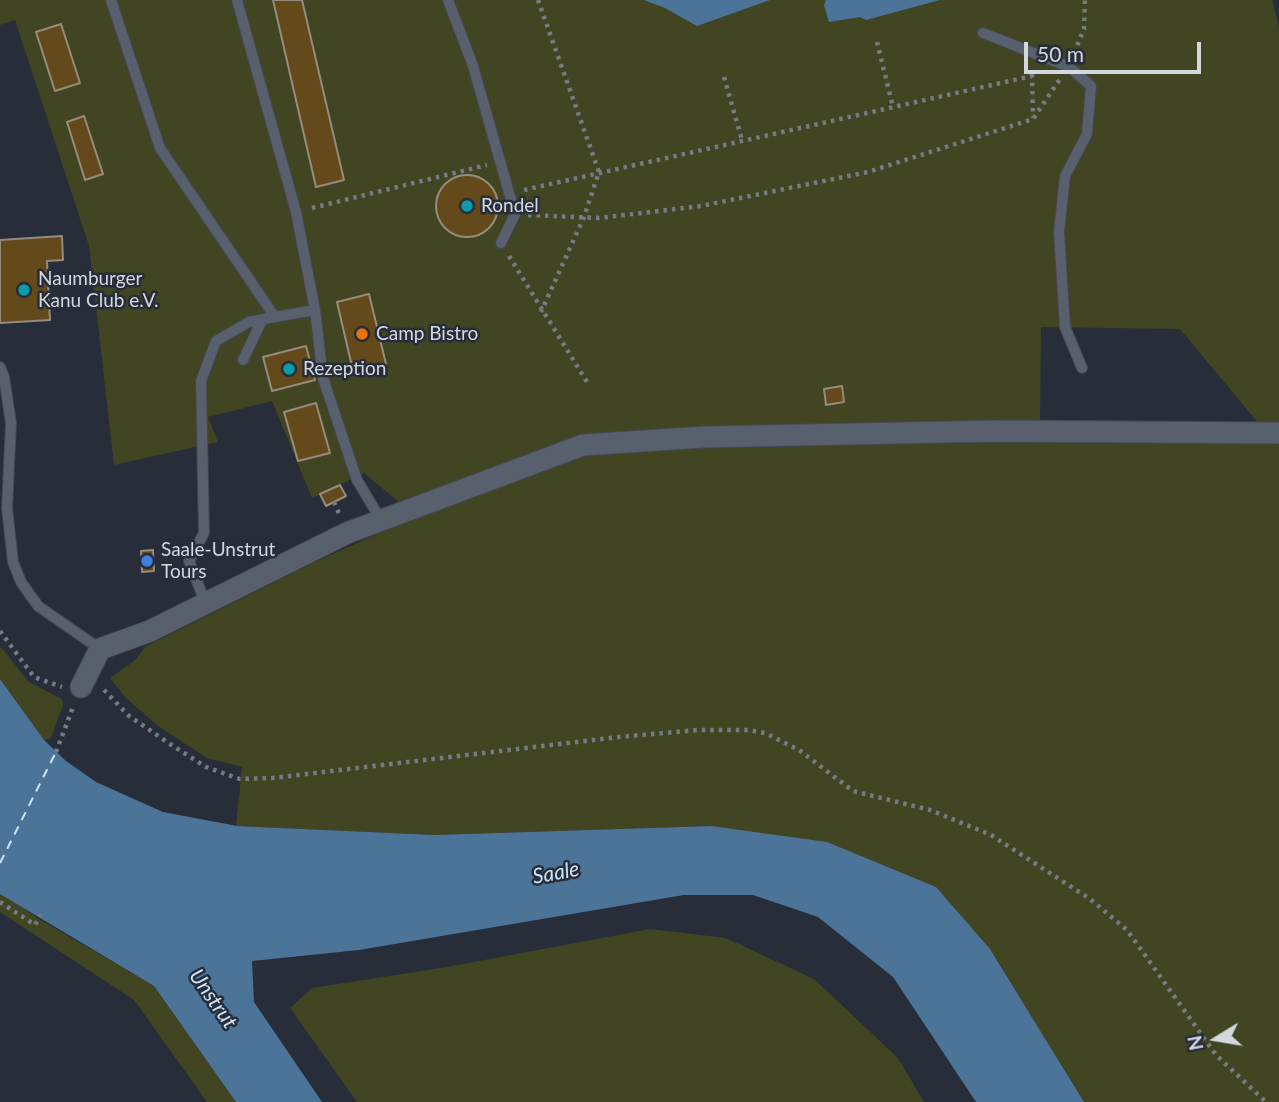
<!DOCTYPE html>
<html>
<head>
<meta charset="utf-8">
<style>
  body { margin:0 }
  #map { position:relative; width:1279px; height:1102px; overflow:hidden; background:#272d39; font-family:Lato,sans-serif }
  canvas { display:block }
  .north { position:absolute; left:1181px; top:1004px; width:70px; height:70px; -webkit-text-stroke:5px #272d39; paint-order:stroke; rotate:259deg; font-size:19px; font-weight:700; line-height:28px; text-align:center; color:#d3d8df }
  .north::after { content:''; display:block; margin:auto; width:24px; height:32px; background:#d3d8df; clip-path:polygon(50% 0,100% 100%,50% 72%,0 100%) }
  .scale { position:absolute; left:1024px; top:42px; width:177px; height:32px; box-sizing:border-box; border:4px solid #d3d8df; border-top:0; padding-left:9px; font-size:21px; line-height:24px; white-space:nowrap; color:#d3d8df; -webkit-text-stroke:5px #272d39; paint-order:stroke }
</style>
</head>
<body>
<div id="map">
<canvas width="1279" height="1102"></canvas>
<div class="north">N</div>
<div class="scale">50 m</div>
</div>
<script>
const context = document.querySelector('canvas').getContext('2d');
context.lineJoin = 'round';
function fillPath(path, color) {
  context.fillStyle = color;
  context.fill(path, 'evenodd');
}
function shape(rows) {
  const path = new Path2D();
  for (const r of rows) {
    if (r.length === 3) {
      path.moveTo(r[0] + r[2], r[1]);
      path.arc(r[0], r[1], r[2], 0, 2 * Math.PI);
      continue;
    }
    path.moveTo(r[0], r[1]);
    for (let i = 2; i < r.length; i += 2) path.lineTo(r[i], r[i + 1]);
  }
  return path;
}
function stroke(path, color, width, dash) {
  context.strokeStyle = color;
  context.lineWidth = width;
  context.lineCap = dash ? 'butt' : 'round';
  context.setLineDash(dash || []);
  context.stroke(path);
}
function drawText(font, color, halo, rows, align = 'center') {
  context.font = font + ' Lato,sans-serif';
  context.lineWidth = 5;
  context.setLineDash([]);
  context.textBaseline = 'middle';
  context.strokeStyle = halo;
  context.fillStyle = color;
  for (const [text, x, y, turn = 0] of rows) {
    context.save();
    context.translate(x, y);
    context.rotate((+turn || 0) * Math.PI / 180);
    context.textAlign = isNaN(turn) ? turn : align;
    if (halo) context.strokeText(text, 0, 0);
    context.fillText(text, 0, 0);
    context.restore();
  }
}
fillPath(shape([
  [0,0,1272,0,1279,26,1279,1102,1084,1102,990,949,711,826,435,835,236,826,242,767,207,758,158,726,126,698,110,678,134,661,145,647,319,560,402,523,399,502,364,473,312,498,272,401,208,417,218,442,114,465,89,246,15,20,0,25],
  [1041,327,1180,329,1260,425,1040,423],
  [0,646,29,682,62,699,63,705,51,738,44,740,0,679],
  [0,892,39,919,154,986,236,1102,207,1102,134,1000,0,912],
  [650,929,726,938,814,979,898,1058,924,1102,357,1102,290,1008,312,988,447,967]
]), '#424521');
fillPath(shape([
  [644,0,770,0,697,26,665,8],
  [826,0,940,0,866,20,860,17,829,22,824,5],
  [0,679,44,740,66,761,96,782,163,812,237,826,435,835,711,826,827,842,936,887,990,949,1084,1102,976,1102,893,977,818,917,753,895,684,895,359,950,252,961,254,1002,322,1102,236,1102,154,986,0,894]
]), '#4b7498');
stroke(shape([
  [0,863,56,752]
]), '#cce4fb', 2, [9, 7]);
const building = shape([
  [273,0,302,0,344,180,316,187,273,0],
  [61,24,80,83,55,91,36,32,61,24],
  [84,116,103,174,85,180,67,122,84,116],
  [467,206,31],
  [62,236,63,260,47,261,50,320,0,323,0,240,62,236],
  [369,294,386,364,353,371,337,302,369,294],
  [306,346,315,380,272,391,263,357,306,346],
  [842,386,844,402,826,405,824,389,842,386],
  [316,403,330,453,298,461,284,412,316,403],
  [340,485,346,496,326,506,320,494,340,485],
  [153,550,154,571,142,572,141,551,153,550]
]);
fillPath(building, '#64491a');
stroke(building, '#958b7e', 2);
const lane = shape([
  [111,0,160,148,275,317,315,310],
  [237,0,296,212,315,310,323,378,357,480,381,520],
  [448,0,473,66,515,214,501,243],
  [983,33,1069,67,1091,86,1087,134,1065,176,1059,232,1065,327,1082,368],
  [243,360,262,320],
  [0,367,4,377,11,423,7,508,13,562,21,582,38,606,100,649],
  [205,602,189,561,204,533,201,381,216,341,249,322,275,317]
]);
const street = shape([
  [81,687,100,649,150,631,347,533,583,445,704,437,995,431,1279,433]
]);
stroke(lane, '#434852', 12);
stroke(street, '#434852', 23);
stroke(shape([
  [538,0,599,172,584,217,541,312],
  [877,42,893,107],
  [1074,53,1084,29,1085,0],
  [1032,74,1033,118],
  [724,77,742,140],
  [524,190,1032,76],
  [312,208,487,165],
  [528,215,599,218,701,206,868,172,1033,119,1060,79],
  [509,256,587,382],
  [334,502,340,516],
  [0,631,34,677,62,687],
  [104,690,129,716,170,744,206,767,240,779,273,778,619,737,698,730,748,730,765,733,799,750,853,791,930,810,991,835,1090,899,1127,930,1216,1055,1266,1102],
  [56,752,73,707],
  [0,902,35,925,41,914]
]), '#757b84', 4.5, [3.5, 5]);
stroke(lane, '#59606d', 10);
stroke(street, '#59606d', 21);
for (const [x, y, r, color] of [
  [467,206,7,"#0f9aa8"],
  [24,290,7,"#0f9aa8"],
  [362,334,7,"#e8710a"],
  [289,369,7,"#0f9aa8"],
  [147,561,7,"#3f7fe0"]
]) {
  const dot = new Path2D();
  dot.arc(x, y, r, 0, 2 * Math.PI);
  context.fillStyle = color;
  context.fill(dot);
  stroke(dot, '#272d39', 2.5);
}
drawText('19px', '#d3d8df', '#272d39', [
  ["Rondel",481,206],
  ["Naumburger",38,279],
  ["Kanu Club e.V.",38,301],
  ["Camp Bistro",376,334],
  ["Rezeption",303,369],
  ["Saale-Unstrut",161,550],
  ["Tours",161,572]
], 'left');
drawText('italic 21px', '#cce4fb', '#272d39', [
  ["Saale",556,873,-10],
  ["Unstrut",213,999,55]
]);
</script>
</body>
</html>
